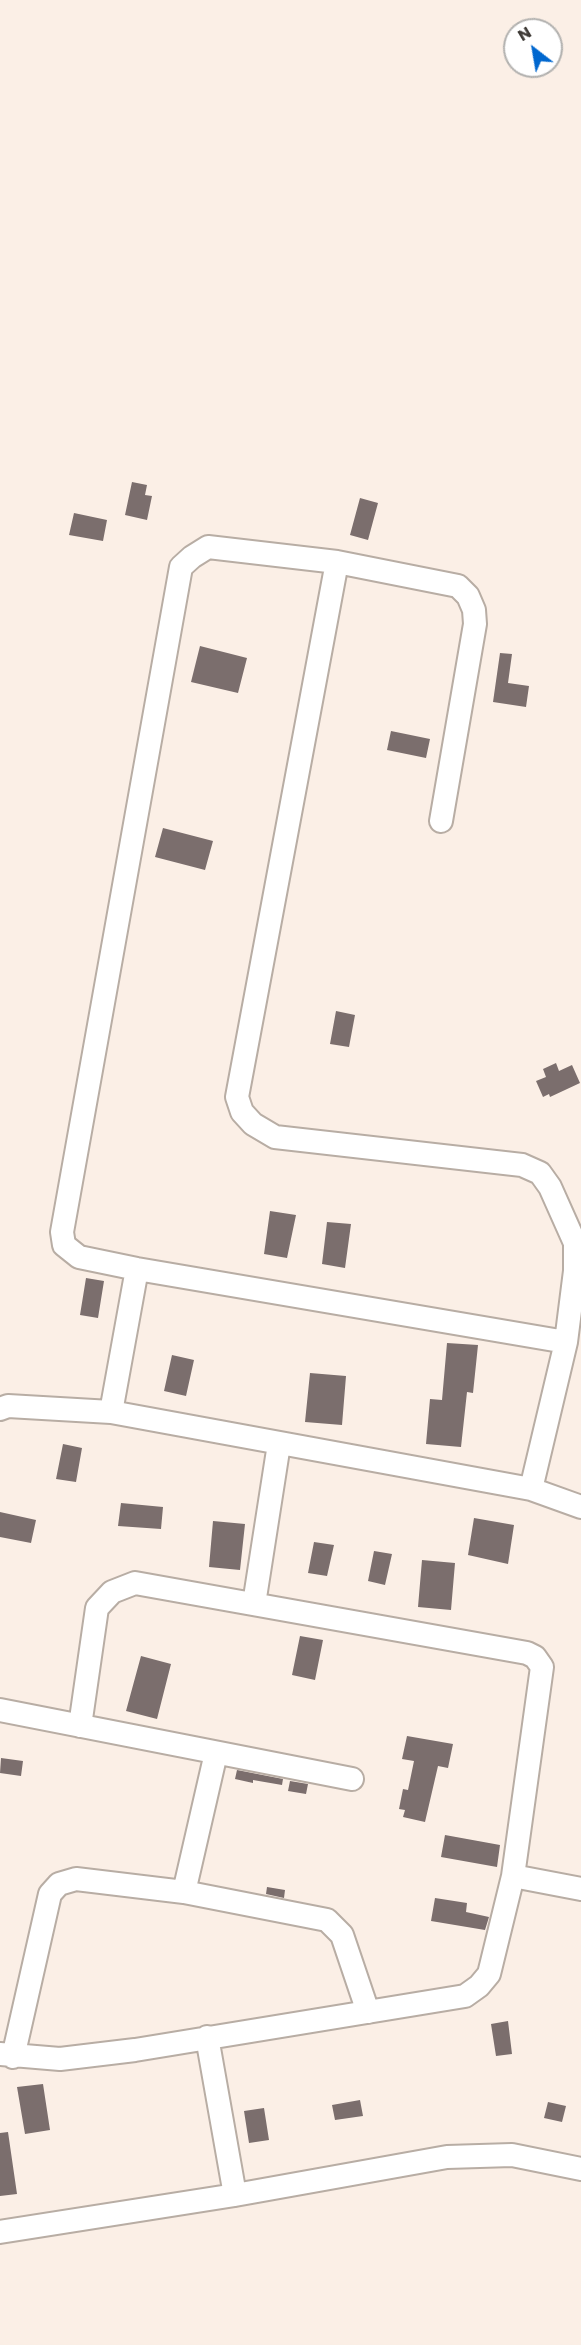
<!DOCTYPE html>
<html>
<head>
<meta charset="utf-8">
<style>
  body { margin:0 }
  #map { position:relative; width:581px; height:2345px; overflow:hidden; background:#fbefe6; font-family:Poppins,sans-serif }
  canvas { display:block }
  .north { position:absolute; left:503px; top:18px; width:60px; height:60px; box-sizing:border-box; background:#fff; border:2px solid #b2b1af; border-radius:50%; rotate:329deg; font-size:16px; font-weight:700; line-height:24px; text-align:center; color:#3f3b37 }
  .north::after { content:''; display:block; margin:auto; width:21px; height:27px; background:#0067cf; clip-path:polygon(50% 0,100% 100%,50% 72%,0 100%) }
</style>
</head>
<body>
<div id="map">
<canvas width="581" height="2345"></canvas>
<div class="north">N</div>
</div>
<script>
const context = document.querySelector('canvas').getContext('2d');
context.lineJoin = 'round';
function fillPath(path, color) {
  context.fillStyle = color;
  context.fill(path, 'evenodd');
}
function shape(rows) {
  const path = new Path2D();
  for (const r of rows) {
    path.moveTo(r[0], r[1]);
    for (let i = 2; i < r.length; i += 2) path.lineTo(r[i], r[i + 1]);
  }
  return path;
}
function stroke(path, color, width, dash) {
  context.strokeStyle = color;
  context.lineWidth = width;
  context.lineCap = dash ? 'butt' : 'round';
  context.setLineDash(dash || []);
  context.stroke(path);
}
fillPath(shape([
  [132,482,147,485,145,495,152,496,147,520,125,515],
  [360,498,378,503,368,540,350,535],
  [74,513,107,520,103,541,69,535],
  [200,646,247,658,238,693,191,682],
  [500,653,512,654,508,683,529,686,526,707,493,702],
  [391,731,430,739,426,758,387,750],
  [163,828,213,841,205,870,155,857],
  [336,1011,355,1015,349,1047,330,1044],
  [556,1063,559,1071,572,1065,580,1083,550,1097,549,1094,543,1097,536,1081,546,1077,543,1069],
  [270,1211,296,1215,287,1258,264,1254],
  [327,1222,351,1224,345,1268,322,1264],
  [86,1278,104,1281,98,1318,80,1315],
  [447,1343,478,1345,473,1393,467,1392,461,1447,426,1444,430,1399,442,1400],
  [172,1355,194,1360,186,1396,164,1391],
  [310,1373,346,1376,342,1425,305,1422],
  [63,1444,82,1448,76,1482,56,1479],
  [121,1503,163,1507,161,1529,118,1526],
  [0,1512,36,1520,31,1543,0,1537],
  [474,1518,514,1525,508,1564,468,1555],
  [213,1521,245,1524,240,1570,209,1567],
  [314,1542,334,1545,327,1576,308,1573],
  [374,1551,392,1554,385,1585,368,1581],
  [422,1560,455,1563,451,1610,418,1607],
  [300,1636,323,1640,315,1680,292,1675],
  [141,1656,171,1664,157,1719,126,1711],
  [407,1736,453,1744,448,1768,438,1766,425,1822,403,1817,405,1810,399,1809,403,1789,408,1790,414,1761,402,1759],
  [1,1758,23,1761,21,1776,0,1773],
  [237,1770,283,1779,282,1785,253,1780,253,1783,235,1779],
  [290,1781,308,1784,306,1794,288,1791],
  [445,1835,500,1845,497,1867,441,1857],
  [267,1887,285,1890,284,1898,266,1894],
  [435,1898,467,1903,466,1912,489,1917,485,1930,431,1921],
  [508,2021,512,2054,496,2056,491,2024],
  [43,2084,50,2130,25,2134,17,2087],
  [360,2100,363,2116,335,2120,332,2105],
  [548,2102,566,2106,562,2122,544,2118],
  [264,2108,269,2140,249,2143,244,2111],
  [8,2132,17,2194,0,2196,0,2133]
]), '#7b6e6d');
const minor = shape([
  [337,562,237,1097,242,1112,253,1124,275,1137,522,1165,540,1173,550,1187,575,1243,575,1271,566,1342,531,1489],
  [441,821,475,624,474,610,468,596,458,586,337,562,208,547,192,557,181,567,62,1232,64,1245,79,1257,137,1269,566,1342],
  [0,1409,8,1406,111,1412,531,1489,581,1507],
  [111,1412,137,1269],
  [254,1604,279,1444],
  [0,1710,352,1779],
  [513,1876,581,1889],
  [184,1892,216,1753],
  [207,2037,235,2195],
  [0,2054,60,2059,135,2050,465,1996,479,1986,489,1974,513,1876,542,1667,535,1657,527,1653,135,1583,112,1592,97,1608,80,1726],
  [13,2057,50,1894,59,1884,76,1879,184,1892,327,1920,342,1935,368,2012],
  [0,2232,235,2195,447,2157,512,2155,581,2169]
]);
stroke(minor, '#b8ada4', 26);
stroke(minor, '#fff', 22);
</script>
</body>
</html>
